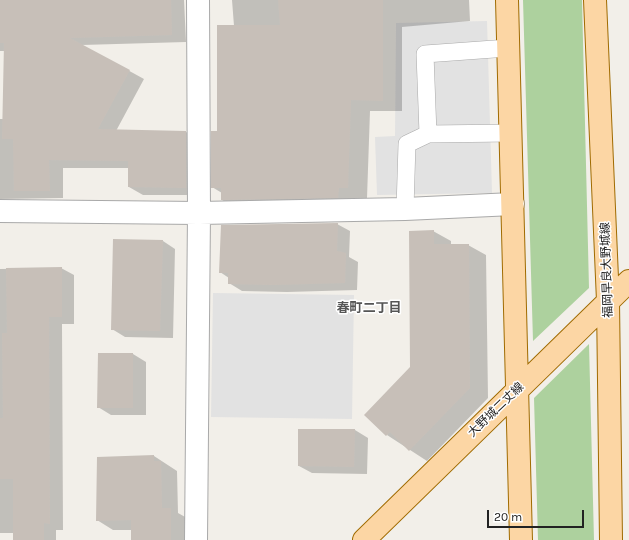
<!DOCTYPE html>
<html>
<head>
<meta charset="utf-8">
<style>
  body { margin:0 }
  #map { position:relative; width:629px; height:540px; overflow:hidden; background:#f2efe9; font-family:Karla,sans-serif }
  canvas { display:block }
  .scale { position:absolute; left:487px; top:510px; width:97px; height:18px; box-sizing:border-box; border:2px solid #222; border-top:0; padding-left:5px; font-size:12px; line-height:14px; white-space:nowrap; color:#222; -webkit-text-stroke:3px #fff; paint-order:stroke }
</style>
</head>
<body>
<div id="map">
<canvas width="629" height="540"></canvas>
<div class="scale">20 m</div>
</div>
<script>
const context = document.querySelector('canvas').getContext('2d');
context.lineJoin = 'round';
function fillPath(path, color) {
  context.fillStyle = color;
  context.fill(path, 'evenodd');
}
function shape(rows) {
  const path = new Path2D();
  for (const r of rows) {
    path.moveTo(r[0], r[1]);
    for (let i = 2; i < r.length; i += 2) path.lineTo(r[i], r[i + 1]);
  }
  return path;
}
function stroke(path, color, width, dash) {
  context.strokeStyle = color;
  context.lineWidth = width;
  context.lineCap = dash ? 'butt' : 'round';
  context.setLineDash(dash || []);
  context.stroke(path);
}
function drawText(font, color, halo, rows, align = 'center') {
  context.font = font + ' Karla,"Noto Sans JP",sans-serif';
  context.lineWidth = 3;
  context.setLineDash([]);
  context.textBaseline = 'middle';
  context.strokeStyle = halo;
  context.fillStyle = color;
  for (const [text, x, y, turn = 0] of rows) {
    context.save();
    context.translate(x, y);
    context.rotate((+turn || 0) * Math.PI / 180);
    context.textAlign = isNaN(turn) ? turn : align;
    if (halo) context.strokeText(text, 0, 0);
    context.fillText(text, 0, 0);
    context.restore();
  }
}
fillPath(shape([
  [523,0,582,0,589,288,533,341],
  [589,344,594,540,538,540,534,398]
]), '#add19e');
fillPath(shape([
  [487,21,492,193,377,195,375,137,395,136,396,23],
  [213,293,354,295,352,419,211,417]
]), '#e2e2e2');
fillPath(shape([
  [0,0,184,0,186,42,82,45,144,79,116,131,186,132,200,140,200,195,143,195,129,187,129,168,63,168,63,198,0,199,0,119,4,119,5,51,0,51],
  [232,0,469,0,470,21,402,27,402,111,370,111,367,198,358,198,357,208,241,211,222,200,222,193,212,187,218,132,234,26],
  [337,224,350,231,349,257,358,262,357,290,287,292,242,291,229,283,229,278,220,272],
  [433,231,451,241,451,245,468,245,486,255,488,398,427,461,387,435,411,367],
  [163,241,175,249,173,338,125,337,112,329],
  [0,246,0,269,61,268,74,275,74,324,62,324,63,530,56,530,56,540,14,540,14,533,0,533],
  [99,354,133,354,146,362,146,415,111,415,98,407],
  [355,430,368,438,367,474,312,473,299,466],
  [154,456,177,471,178,513,187,518,187,540,132,540,132,530,113,530,97,520]
]), '#0003');
fillPath(shape([
  [0,0,171,0,172,35,70,38,130,70,98,129,186,131,186,188,128,187,128,161,49,160,50,191,14,191,13,139,2,139,4,43,0,43],
  [278,0,383,0,383,101,351,100,348,188,339,188,338,198,221,200,221,188,211,188,211,131,217,131,217,25,280,25],
  [338,223,337,251,346,253,345,283,273,285,228,284,228,273,219,273,221,225],
  [434,230,434,244,469,244,470,388,409,451,390,432,386,436,364,415,410,367,409,231],
  [113,239,163,240,160,331,111,330],
  [62,267,62,317,49,317,50,524,44,523,44,540,13,540,13,479,0,479,0,418,3,418,2,333,7,333,6,268],
  [98,353,133,353,133,408,97,408],
  [298,429,355,429,354,467,298,466],
  [154,455,154,461,161,461,162,508,171,508,171,540,131,540,131,520,96,521,97,457]
]), '#c7bfb8');
const service = shape([
  [428,134,425,54,508,48],
  [405,209,407,144,428,134,512,133]
]);
const minor = shape([
  [0,211,199,213,405,209,513,204],
  [196,540,199,213,198,0]
]);
const primary = shape([
  [507,0,521,540],
  [595,0,608,301,611,540],
  [364,540,629,281]
]);
stroke(service, '#a9a9a9', 18);
stroke(minor, '#a9a9a9', 24);
stroke(primary, '#a06b00', 24);
stroke(service, '#fff', 17);
stroke(minor, '#fff', 22);
stroke(primary, '#fcd6a4', 22);
drawText('12px', '#222', '#fff', [
  ["福岡早良大野城線",607,270,-92],
  ["大野城二丈線",496,410,-44]
]);
drawText('bold 13px', '#555', '#fff', [
  ["春町二丁目",369,308]
]);
</script>
</body>
</html>
